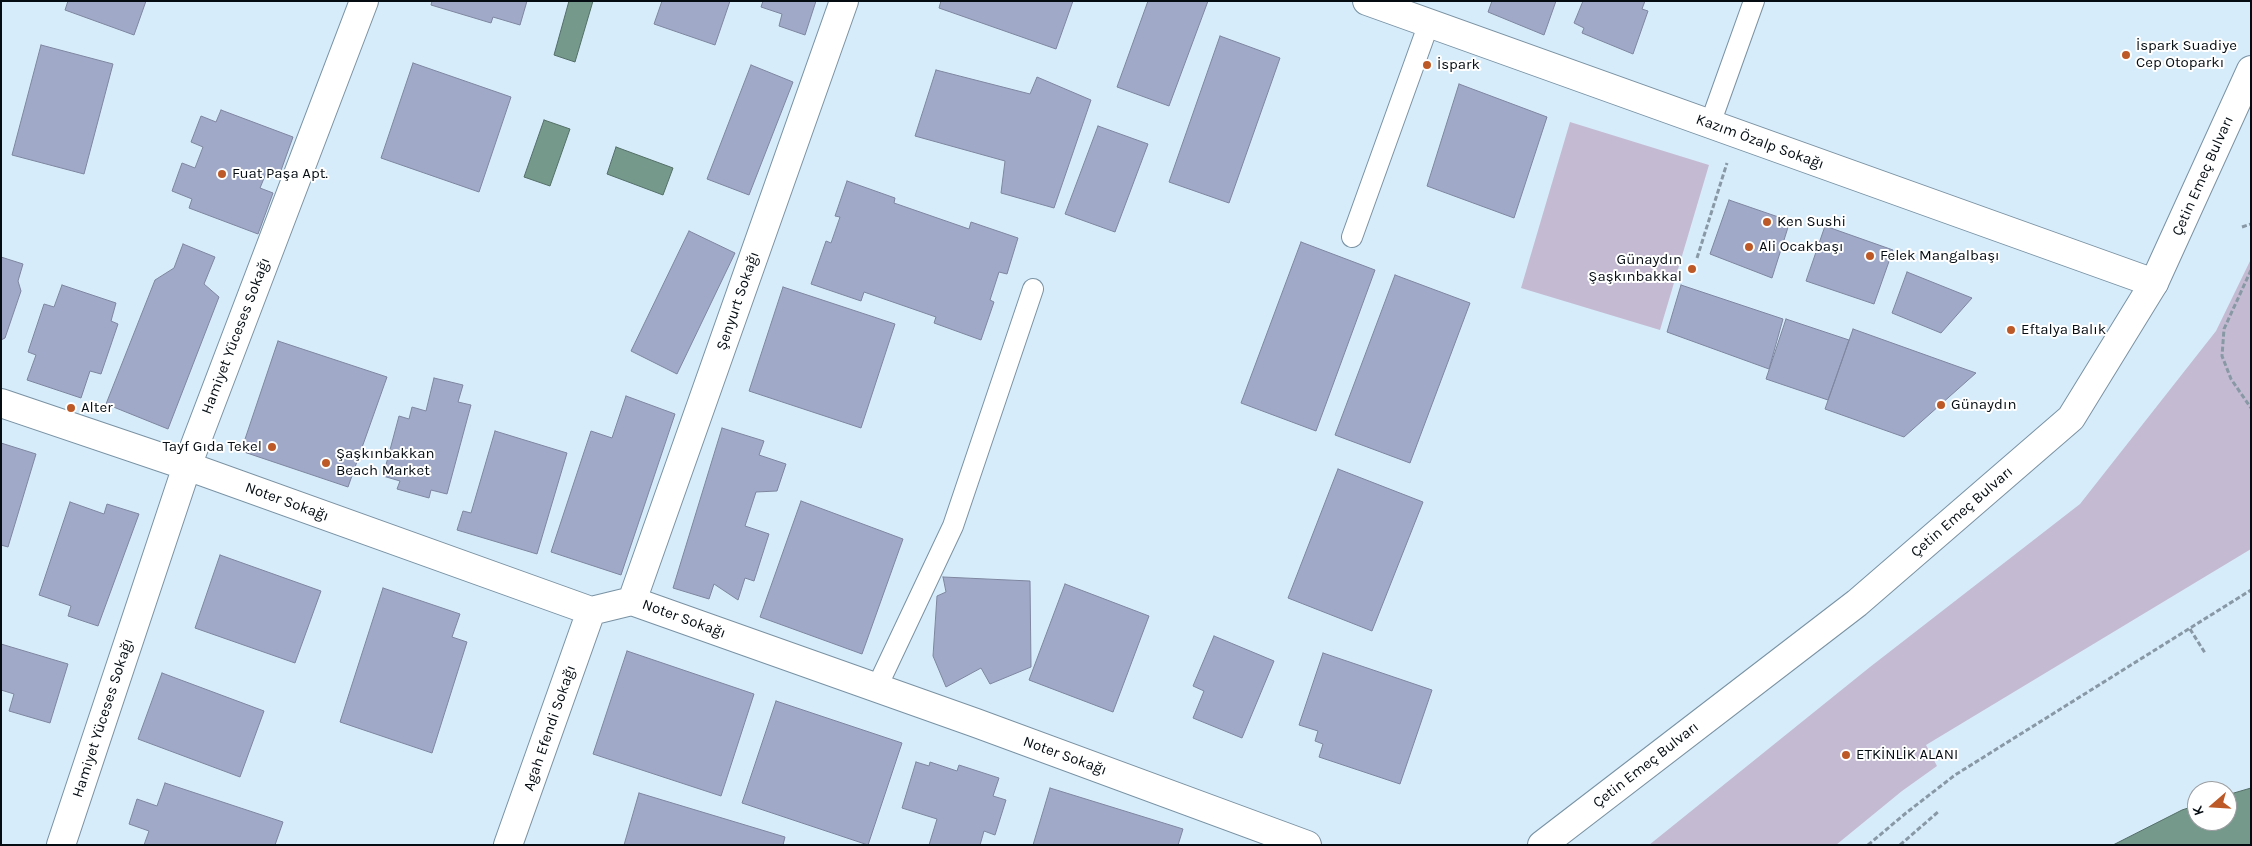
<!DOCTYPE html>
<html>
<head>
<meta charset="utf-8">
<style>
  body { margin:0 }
  #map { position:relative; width:2252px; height:846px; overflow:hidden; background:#d7ecfb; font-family:Karla,sans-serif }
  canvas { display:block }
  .frame { position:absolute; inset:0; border:2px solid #050d13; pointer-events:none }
  .north { position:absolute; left:2187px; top:781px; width:50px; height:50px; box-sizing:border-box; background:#fff; border:1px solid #9b9ea1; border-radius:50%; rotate:251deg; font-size:14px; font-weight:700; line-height:20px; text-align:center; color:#050d13 }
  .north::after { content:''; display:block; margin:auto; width:18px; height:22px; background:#bd5926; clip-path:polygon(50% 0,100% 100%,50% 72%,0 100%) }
</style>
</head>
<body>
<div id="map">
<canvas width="2252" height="846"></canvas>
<div class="frame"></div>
<div class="north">K</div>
</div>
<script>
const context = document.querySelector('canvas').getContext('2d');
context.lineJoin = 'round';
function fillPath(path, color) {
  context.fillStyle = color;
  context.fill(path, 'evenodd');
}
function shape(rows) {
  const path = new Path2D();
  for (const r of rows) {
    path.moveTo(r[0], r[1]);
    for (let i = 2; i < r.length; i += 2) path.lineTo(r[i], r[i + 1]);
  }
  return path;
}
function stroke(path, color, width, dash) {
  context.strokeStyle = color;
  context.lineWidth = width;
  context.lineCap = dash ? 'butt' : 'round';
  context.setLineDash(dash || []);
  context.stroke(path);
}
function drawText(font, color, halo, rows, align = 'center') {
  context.font = font + ' Karla,sans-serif';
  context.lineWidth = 4;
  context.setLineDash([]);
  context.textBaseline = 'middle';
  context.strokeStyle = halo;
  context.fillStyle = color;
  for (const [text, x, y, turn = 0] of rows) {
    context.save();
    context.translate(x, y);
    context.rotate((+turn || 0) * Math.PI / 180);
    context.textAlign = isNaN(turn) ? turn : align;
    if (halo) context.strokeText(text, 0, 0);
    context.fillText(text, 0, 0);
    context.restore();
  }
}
fillPath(shape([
  [1570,122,1709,165,1660,330,1521,288],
  [2251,259,2251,549,1926,745,1937,766,1902,791,1836,845,1649,845,1870,667,2080,504,2216,331]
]), '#c4bbd3');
const water = shape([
  [569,1,593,1,575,62,554,55,569,1],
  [544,120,570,129,550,186,524,177,544,120],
  [616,147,673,168,663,195,607,174,616,147],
  [2251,788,2251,845,2113,845,2182,810,2197,805,2197,821,2227,821,2227,795,2251,788]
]);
fillPath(water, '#75998b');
stroke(water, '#536f67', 1);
const building = shape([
  [68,1,146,1,134,35,65,10,68,1],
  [432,1,527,1,520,25,493,17,491,23,431,5,432,1],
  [662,1,730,1,715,45,654,24,662,1],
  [763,1,816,1,805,35,779,26,782,14,761,7,763,1],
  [941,1,1073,1,1056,49,939,8,941,1],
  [1148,1,1208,1,1169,106,1117,87,1148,1],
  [1492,1,1556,1,1544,35,1488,12,1492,1],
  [1583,1,1645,1,1642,9,1648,11,1633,54,1582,33,1584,28,1574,23,1583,1],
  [1220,36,1280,58,1229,203,1169,182,1220,36],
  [41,45,113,64,84,174,12,155,41,45],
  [413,63,511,97,479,192,381,158,413,63],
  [751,65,793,82,749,195,707,179,751,65],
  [936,70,1030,94,1037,77,1091,100,1054,208,1001,193,1005,161,915,136,936,70],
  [1459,84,1547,117,1514,218,1427,186,1459,84],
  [221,110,293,137,279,176,267,171,260,188,273,193,258,234,189,208,192,199,172,191,182,163,195,168,203,147,191,142,201,116,216,122,221,110],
  [1098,126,1148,144,1115,232,1065,214,1098,126],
  [847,181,895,198,894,203,969,229,971,222,1018,238,1007,274,999,272,990,300,994,302,981,340,934,323,936,317,864,292,861,301,811,284,826,241,831,243,840,217,835,216,847,181],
  [1729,200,1790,221,1772,278,1710,254,1729,200],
  [1825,226,1893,250,1874,304,1806,281,1825,226],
  [689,231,735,253,677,374,631,351,689,231],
  [1301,242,1375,270,1316,431,1241,403,1301,242],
  [183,244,215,257,204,284,219,297,168,429,106,404,155,280,174,268,183,244],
  [1,257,23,264,18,281,21,291,5,338,1,340,1,257],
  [1907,272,1972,298,1941,333,1892,313,1907,272],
  [1395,275,1470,303,1410,463,1335,435,1395,275],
  [62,285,116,303,111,321,118,324,101,374,90,371,81,398,27,380,36,355,28,352,44,304,54,307,62,285],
  [1681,285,1783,319,1769,369,1667,332,1681,285],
  [783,287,895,324,861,428,749,391,783,287],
  [1786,319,1849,340,1828,400,1766,379,1786,319],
  [1853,329,1976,373,1904,437,1825,409,1853,329],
  [278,341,387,377,348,487,241,451,278,341],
  [434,378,463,385,458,402,471,405,447,494,431,490,429,498,397,489,400,481,383,476,399,416,409,419,412,407,426,411,434,378],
  [626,396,675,414,621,575,551,552,591,431,612,438,626,396],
  [722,428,764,441,759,455,786,464,777,491,756,492,745,526,769,534,754,581,745,578,738,600,714,584,709,599,673,588,722,428],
  [495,431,567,453,537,554,457,530,463,511,471,513,495,431],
  [1,443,36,454,8,547,1,545,1,443],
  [1338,469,1423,502,1372,631,1288,598,1338,469],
  [801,501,903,539,862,654,760,617,801,501],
  [70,502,104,514,107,504,139,514,98,626,68,616,71,606,39,595,70,502],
  [220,555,321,591,295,663,195,628,220,555],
  [943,577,1030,581,1031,667,990,684,981,668,946,687,933,656,937,596,946,592,943,577],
  [1065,584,1149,616,1113,712,1029,680,1065,584],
  [383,588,460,614,452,637,467,642,432,753,340,722,383,588],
  [1214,636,1274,661,1242,738,1193,718,1204,691,1193,686,1214,636],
  [1,644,68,664,50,723,9,711,14,694,1,690,1,644],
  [627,651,754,694,721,796,593,754,627,651],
  [1323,653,1432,690,1400,784,1319,757,1323,744,1315,741,1318,731,1299,725,1323,653],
  [162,673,264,711,240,777,138,739,162,673],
  [776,701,902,743,868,845,742,803,776,701],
  [916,762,929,766,930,762,957,771,959,765,999,778,993,796,1006,800,995,835,984,831,980,845,929,845,937,819,902,808,916,762],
  [165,783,283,822,275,845,144,845,149,831,129,824,137,799,157,806,165,783],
  [1050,788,1183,829,1178,845,1033,845,1050,788],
  [639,793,785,837,783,845,624,845,639,793]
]);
fillPath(building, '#a0aac8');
stroke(building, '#7e869f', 1);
const lane = shape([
  [1710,124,1754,1],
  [1352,237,1429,23],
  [877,687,953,526,1033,289]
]);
const street = shape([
  [1367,1,2154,283],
  [1,403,187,466,591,611,632,601,976,723,1307,845],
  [632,601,844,1],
  [61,845,187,466,364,1],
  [508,845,591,611]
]);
const primary = shape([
  [1542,845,1857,603,2071,418,2154,283,2251,70]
]);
stroke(lane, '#7992a3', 22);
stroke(street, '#7992a3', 30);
stroke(primary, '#7992a3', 30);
stroke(shape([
  [2242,227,2251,224],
  [1697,258,1727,163],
  [2251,270,2224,329,2222,356,2231,379,2251,408],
  [2190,629,2205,653],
  [1868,845,1906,813,1955,775,2251,590],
  [1900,845,1938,812]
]), '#8898a4', 3, [5, 2.5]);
stroke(lane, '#fff', 20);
stroke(street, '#fff', 28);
stroke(primary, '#fff', 28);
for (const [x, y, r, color] of [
  [2126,55,5,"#bd5926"],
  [1427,65,5,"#bd5926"],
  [222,174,5,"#bd5926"],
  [1767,222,5,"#bd5926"],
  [1749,247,5,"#bd5926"],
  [1870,256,5,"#bd5926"],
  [1692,269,5,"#bd5926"],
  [2011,330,5,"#bd5926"],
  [1941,405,5,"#bd5926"],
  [71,408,5,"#bd5926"],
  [272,447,5,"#bd5926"],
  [326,463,5,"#bd5926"],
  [1846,755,5,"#bd5926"]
]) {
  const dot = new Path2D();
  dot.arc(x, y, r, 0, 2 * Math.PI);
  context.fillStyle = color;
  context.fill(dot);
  stroke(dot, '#fff', 2);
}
drawText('15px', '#050d13', '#fff', [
  ["İspark Suadiye",2136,46],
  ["Cep Otoparkı",2136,63],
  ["İspark",1437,65],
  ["Fuat Paşa Apt.",232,174],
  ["Ken Sushi",1777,222],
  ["Ali Ocakbaşı",1759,247],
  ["Felek Mangalbaşı",1880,256],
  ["Günaydın",1682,260,"right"],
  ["Şaşkınbakkal",1682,277,"right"],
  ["Eftalya Balık",2021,330],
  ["Günaydın",1951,405],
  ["Alter",81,408],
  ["Tayf Gıda Tekel",262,447,"right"],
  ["Şaşkınbakkan",336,454],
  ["Beach Market",336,471],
  ["ETKİNLİK ALANI",1856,755]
], 'left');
drawText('15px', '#050d13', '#fff', [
  ["Kazım Özalp Sokağı",1760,142,20],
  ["Çetin Emeç Bulvarı",2203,176,-66],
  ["Şenyurt Sokağı",738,301,-71],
  ["Hamiyet Yüceses Sokağı",236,336,-69],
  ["Noter Sokağı",287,502,20],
  ["Çetin Emeç Bulvarı",1962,512,-41],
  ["Noter Sokağı",684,619,20],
  ["Hamiyet Yüceses Sokağı",103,718,-72],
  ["Agah Efendi Sokağı",550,728,-71],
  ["Noter Sokağı",1065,756,20],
  ["Çetin Emeç Bulvarı",1646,765,-38]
]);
</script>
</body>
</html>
